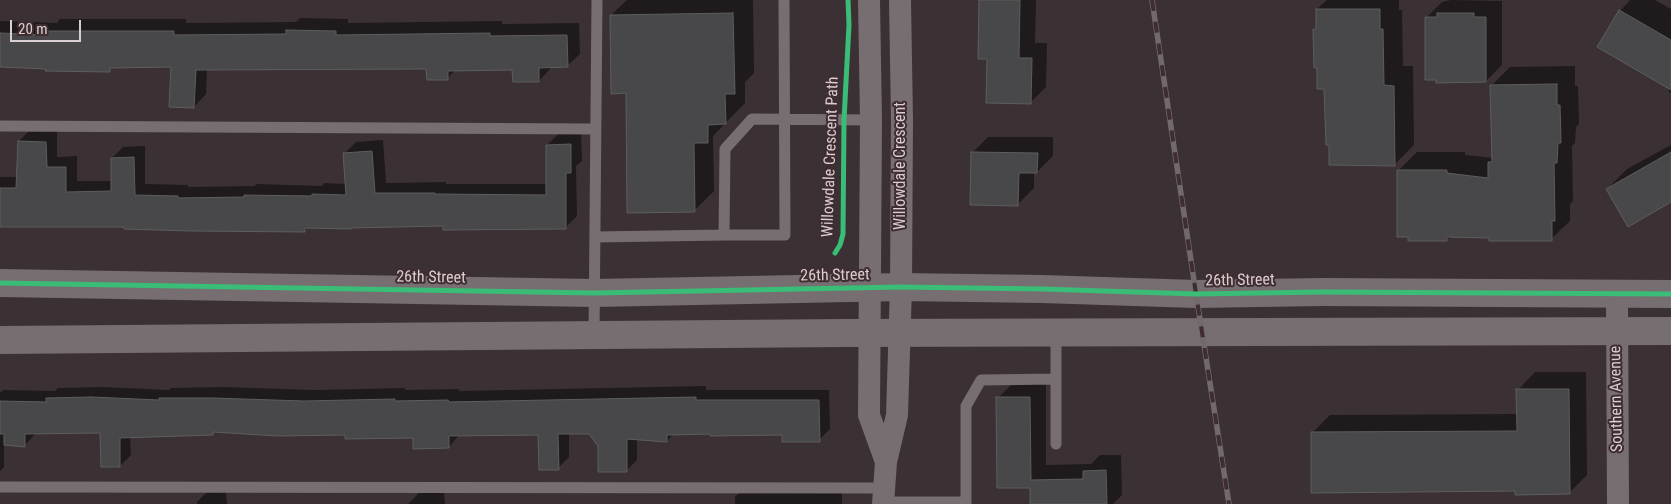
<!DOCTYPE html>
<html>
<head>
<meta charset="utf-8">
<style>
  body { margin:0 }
  #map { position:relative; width:1671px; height:504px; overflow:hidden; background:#3b3134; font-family:"Roboto Condensed",sans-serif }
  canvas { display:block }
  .scale { position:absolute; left:10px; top:20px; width:71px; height:22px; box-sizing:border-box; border:2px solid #daced1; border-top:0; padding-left:6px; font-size:15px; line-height:18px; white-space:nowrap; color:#daced1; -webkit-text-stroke:4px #3f2d32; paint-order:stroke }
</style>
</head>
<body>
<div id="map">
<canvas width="1671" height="504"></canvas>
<div class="scale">20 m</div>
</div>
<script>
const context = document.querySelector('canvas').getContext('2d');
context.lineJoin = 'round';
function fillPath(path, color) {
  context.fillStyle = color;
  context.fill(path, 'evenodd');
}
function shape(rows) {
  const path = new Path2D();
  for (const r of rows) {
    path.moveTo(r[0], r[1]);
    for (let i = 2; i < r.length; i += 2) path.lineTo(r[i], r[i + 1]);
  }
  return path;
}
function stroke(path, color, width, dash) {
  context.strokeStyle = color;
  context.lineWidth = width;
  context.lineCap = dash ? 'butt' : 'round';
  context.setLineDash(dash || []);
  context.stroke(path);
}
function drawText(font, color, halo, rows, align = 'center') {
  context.font = font + ' "Roboto Condensed",sans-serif';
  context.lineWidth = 4;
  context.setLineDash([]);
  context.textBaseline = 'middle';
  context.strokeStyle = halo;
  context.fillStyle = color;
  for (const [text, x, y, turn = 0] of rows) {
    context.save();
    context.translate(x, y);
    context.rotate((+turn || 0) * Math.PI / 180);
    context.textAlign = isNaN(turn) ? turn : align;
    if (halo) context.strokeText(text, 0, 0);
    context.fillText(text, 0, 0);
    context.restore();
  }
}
fillPath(shape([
  [627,0,753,0,754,73,745,82,745,103,713,136,714,191,694,211,627,92,611,15],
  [981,0,1036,0,1035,43,1047,43,1046,87,1030,103,988,58],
  [1327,0,1399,0,1399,10,1402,10,1403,66,1413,66,1414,145,1395,164,1331,144,1325,88,1314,29,1317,26,1317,9],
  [1451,0,1502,1,1502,65,1486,81,1426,18,1442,2],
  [1630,0,1655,0,1671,9,1671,93,1668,91,1670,88,1620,11],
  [300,18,348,19,348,23,502,21,502,24,579,23,580,54,567,66,551,66,551,68,539,81,513,69,456,69,448,78,428,68,207,69,206,94,194,107,172,66,113,67,109,70,0,66,0,21,57,23,60,19,186,19,186,23,296,22],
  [1575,66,1575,86,1578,86,1579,124,1576,127,1575,143,1572,146,1573,201,1570,204,1570,221,1551,239,1451,236,1447,240,1398,171,1417,152,1465,152,1465,155,1494,158,1491,86,1510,67],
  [30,130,57,131,57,157,77,156,77,181,112,181,112,158,123,147,145,146,145,184,188,185,188,187,255,186,256,184,322,186,324,183,347,184,345,153,356,142,383,140,386,183,446,182,446,184,547,184,547,145,558,134,581,134,582,161,576,166,577,216,566,227,444,225,308,227,305,231,126,226,0,226,0,177,17,177,19,141],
  [988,137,1053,137,1053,156,1037,172,1034,172,1034,188,1018,204,972,153],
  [1671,145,1671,201,1607,189,1627,169],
  [1535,372,1586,372,1587,475,1570,492,1517,490,1312,433,1330,415,1518,414,1518,390],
  [1046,381,1046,465,1091,464,1100,455,1121,455,1122,495,1113,504,1031,504,1031,487,998,398,1014,382],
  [706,386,706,390,829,390,830,429,819,440,783,433,674,433,667,441,637,438,637,460,626,471,599,445,589,433,569,433,569,457,558,468,540,434,460,434,449,447,415,437,347,434,216,431,212,434,130,437,131,455,120,466,101,432,36,433,25,445,4,444,4,467,0,471,0,393,3,390,55,391,58,388,103,387,169,390,171,388,224,387,315,390,405,388,405,390,459,389,459,391],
  [747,486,842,492,842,504,735,504,735,497],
  [208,491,226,491,227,504,197,504,197,502],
  [444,491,445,504,408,504,420,492]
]), '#0007');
const building = shape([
  [979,0,1020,0,1019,58,1032,58,1031,104,986,103,987,59,978,59,979,0],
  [1316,9,1380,9,1380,29,1383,29,1384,85,1394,86,1395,166,1329,165,1329,145,1326,145,1324,89,1317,89,1317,68,1314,68,1313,29,1316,29,1316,9],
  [1619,10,1671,40,1671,90,1597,47,1619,10],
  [733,13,735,94,725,94,726,124,708,125,708,143,694,143,695,212,627,213,626,93,611,94,610,15,733,13],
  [1437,13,1474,13,1474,17,1486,17,1486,82,1436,83,1436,80,1425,80,1425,17,1437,17,1437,13],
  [286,30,336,31,336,35,490,33,490,36,567,35,568,67,539,68,539,82,513,82,512,70,448,71,448,80,427,80,426,69,196,70,194,108,169,107,171,67,110,68,110,72,45,71,46,69,0,67,0,33,47,35,47,31,174,31,174,35,286,34,286,30],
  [1557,84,1557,105,1560,105,1561,143,1558,143,1557,163,1554,163,1555,221,1552,221,1552,241,1489,241,1489,238,1447,237,1447,241,1408,241,1408,237,1397,237,1397,170,1447,170,1447,173,1488,178,1488,162,1492,162,1490,85,1557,84],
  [18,141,46,142,47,167,66,167,66,192,111,191,111,158,134,157,135,195,178,196,178,198,244,197,244,195,312,196,312,194,346,195,343,153,372,151,375,193,435,193,435,194,546,195,546,145,571,144,571,173,566,173,566,229,443,230,443,226,351,228,351,229,305,228,305,232,192,231,124,229,124,227,0,227,0,188,16,188,18,141],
  [971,152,1038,153,1037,173,1019,173,1018,206,970,205,971,152],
  [1671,152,1671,202,1628,227,1606,189,1671,152],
  [1516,389,1569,389,1570,494,1515,495,1515,491,1311,493,1311,432,1517,431,1516,389],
  [91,397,159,400,159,398,213,398,304,401,395,399,395,401,448,400,449,402,696,397,696,400,819,400,820,442,782,442,782,435,710,436,710,434,667,435,667,442,627,439,627,472,598,472,598,446,589,434,558,434,559,470,539,470,538,435,449,436,449,448,413,449,413,438,345,439,345,435,278,436,213,432,213,435,120,438,120,467,101,467,100,433,25,434,25,447,4,445,4,434,0,434,0,401,46,402,46,398,91,397],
  [996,397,1030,397,1031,480,1083,479,1083,471,1106,470,1107,504,1030,504,1030,488,997,488,996,397]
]);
fillPath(building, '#484749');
stroke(building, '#5d5e5f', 1);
stroke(shape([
  [0,126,596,129],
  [724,235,785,235,784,0],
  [595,237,724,235,725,149,752,119,871,120],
  [1056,333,1056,444],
  [594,335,597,0],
  [0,487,884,488],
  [883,502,966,502,966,406,981,380,1056,379]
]), '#776e71', 11);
stroke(shape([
  [869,0,871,120,869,415,886,462],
  [1617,294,1618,504],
  [883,504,886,462,897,415,901,287,902,120,900,0]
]), '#776e71', 22);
stroke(shape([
  [0,283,594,293,901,287,1042,289,1196,294,1322,292,1671,294],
  [0,340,845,333,1671,331]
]), '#776e71', 28);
const rail = shape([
  [1152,0,1196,294,1229,504]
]);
stroke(rail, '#72696b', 5.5);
stroke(rail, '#3f2d32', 4, [11]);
stroke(shape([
  [835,253,840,245,843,234,844,120,849,25,848,0],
  [0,283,594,293,901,287,1042,289,1196,294,1322,292,1671,294]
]), '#3abd76', 5);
drawText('16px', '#daced1', '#3f2d32', [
  ["Willowdale Crescent Path",831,157,-88],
  ["Willowdale Crescent",901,166,-90],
  ["26th Street",835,276,-1],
  ["26th Street",431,278,1],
  ["26th Street",1240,281,-1],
  ["Southern Avenue",1617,399,-91]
]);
</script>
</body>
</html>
